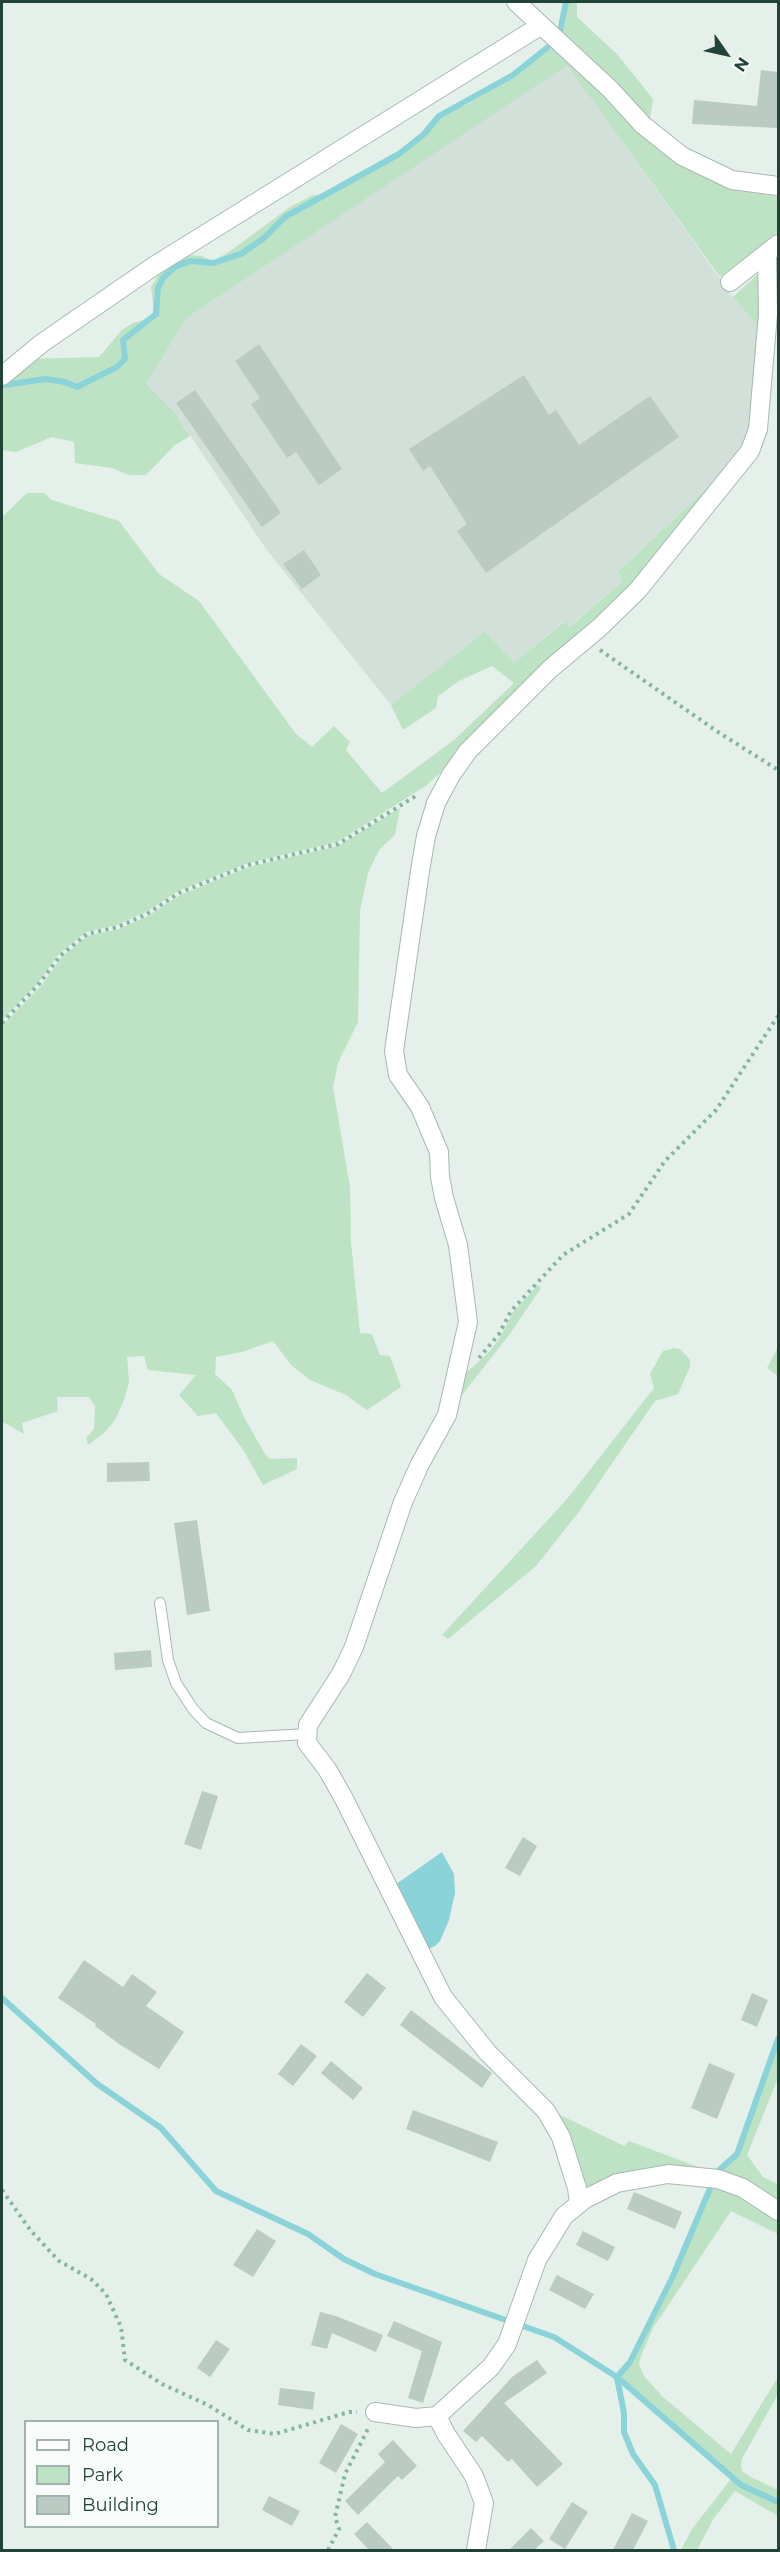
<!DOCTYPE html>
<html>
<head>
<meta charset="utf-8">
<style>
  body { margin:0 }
  #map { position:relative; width:780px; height:2552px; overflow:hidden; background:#e5f0ea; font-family:Montserrat,sans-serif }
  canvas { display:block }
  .frame { position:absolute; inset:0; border:3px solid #224438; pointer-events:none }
  .legend { position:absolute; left:24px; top:2420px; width:195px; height:108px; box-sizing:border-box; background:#f7fbf9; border:2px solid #a2b2ac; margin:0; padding:8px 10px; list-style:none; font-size:18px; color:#224438 }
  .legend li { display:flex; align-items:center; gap:12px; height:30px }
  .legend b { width:30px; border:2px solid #a2b2ac }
  .north { position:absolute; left:696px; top:24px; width:60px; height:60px; -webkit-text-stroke:4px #f7fbf9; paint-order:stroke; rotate:124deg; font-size:16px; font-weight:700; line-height:24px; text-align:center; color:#224438 }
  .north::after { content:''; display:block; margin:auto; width:21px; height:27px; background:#224438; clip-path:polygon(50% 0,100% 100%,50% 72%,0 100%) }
</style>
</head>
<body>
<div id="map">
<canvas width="780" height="2552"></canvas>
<div class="frame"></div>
<ul class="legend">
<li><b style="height:8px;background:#fff"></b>Road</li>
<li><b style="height:16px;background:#bde2c4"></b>Park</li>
<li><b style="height:16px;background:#bacbc3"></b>Building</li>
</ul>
<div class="north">N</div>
</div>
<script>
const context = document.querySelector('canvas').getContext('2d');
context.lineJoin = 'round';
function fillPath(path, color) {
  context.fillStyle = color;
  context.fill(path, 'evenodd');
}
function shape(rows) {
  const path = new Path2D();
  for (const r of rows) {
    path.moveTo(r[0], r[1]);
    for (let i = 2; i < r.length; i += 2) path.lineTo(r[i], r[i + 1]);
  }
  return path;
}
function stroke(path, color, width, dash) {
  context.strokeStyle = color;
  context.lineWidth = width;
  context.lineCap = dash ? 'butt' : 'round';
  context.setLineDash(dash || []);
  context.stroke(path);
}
fillPath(shape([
  [567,64,733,297,756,325,747,443,714,481,618,572,623,581,568,627,564,621,514,663,485,631,391,705,266,549,175,413,146,384,187,318]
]), '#d3e0d9');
fillPath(shape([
  [567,2,577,2,577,17,617,54,653,99,650,118,644,119,593,61,560,37,565,24],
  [556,48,688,167,706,178,729,187,778,197,778,233,720,277,567,65,187,318,146,384,175,413,190,436,175,445,146,475,129,475,112,468,75,463,74,442,52,437,16,452,2,450,2,388,46,381,64,384,77,390,119,369,127,360,126,341,158,315,160,289,165,280,176,269,190,264,213,265,242,256,265,240,287,219,401,156,425,136,441,118,453,109,466,105,514,77,549,49],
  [313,195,323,195,284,215,262,237,240,252,212,261,189,259,173,265,162,277,156,288,154,313,151,287,165,264,188,255,202,256,213,261,229,252,290,207],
  [761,271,763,315,747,449,633,588,427,785,337,842,248,863,178,891,146,912,117,925,86,932,58,955,38,983,2,1020,2,517,27,493,44,493,52,500,119,521,159,574,199,601,296,734,312,747,334,726,350,742,346,750,382,793,454,740,514,683,492,666,459,681,438,696,436,708,403,730,391,705,485,631,514,663,565,621,569,627,623,581,618,572,714,481,747,443,756,325,733,297],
  [150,318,121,339,123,358,116,366,77,385,66,380,45,377,4,383,25,359,99,357,122,330,133,323],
  [400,808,395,835,379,850,368,873,360,911,358,1022,338,1063,333,1087,350,1187,351,1242,360,1333,372,1334,380,1355,390,1356,401,1387,367,1410,346,1395,310,1380,292,1366,273,1341,242,1352,216,1357,215,1374,232,1390,244,1417,265,1454,270,1459,297,1458,297,1469,263,1485,244,1451,216,1413,198,1416,179,1395,196,1375,148,1370,144,1356,127,1357,129,1382,124,1400,115,1420,105,1432,88,1445,86,1438,94,1429,95,1406,89,1397,57,1397,58,1411,22,1423,24,1434,5,1423,2,1421,2,1026,41,986,61,958,87,936,119,929,148,916,180,895,249,867,338,846],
  [538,1285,541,1288,509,1335,455,1404,465,1374,490,1351,501,1336,513,1312],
  [778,1347,778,1376,767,1368],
  [674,1348,680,1349,690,1360,690,1367,678,1394,655,1401,578,1513,536,1566,448,1639,442,1635,567,1499,654,1388,650,1374,663,1351],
  [778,2043,778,2078,747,2155,763,2177,778,2184,778,2203,719,2173,738,2155],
  [548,2109,624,2146,629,2141,714,2173,582,2192],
  [714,2183,734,2191,778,2218,778,2234,731,2211,653,2328,641,2356,639,2364,644,2376,663,2397,731,2454,778,2377,778,2394,742,2459,741,2465,742,2471,749,2476,778,2490,778,2500,742,2483,621,2377,631,2362,674,2277],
  [731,2479,738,2485,778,2504,778,2516,735,2491,714,2518,697,2550,681,2550,692,2529]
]), '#bde2c4');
fillPath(shape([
  [442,1852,454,1874,455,1893,449,1920,440,1941,435,1946,425,1950,392,1887]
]), '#89d3d9');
stroke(shape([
  [560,32,566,2],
  [4,385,46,379,65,382,77,387,117,367,125,359,123,340,156,314,158,288,163,278,175,267,190,261,213,263,241,254,264,238,285,217,399,154,424,134,439,116,513,75,548,47],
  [2,1998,96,2083,161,2128,216,2191,308,2234,344,2259,375,2274,554,2337,617,2377,630,2362,673,2276,717,2172,737,2154,778,2039],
  [617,2377,741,2485,778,2502],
  [617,2378,624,2413,624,2432,633,2454,655,2485,674,2550]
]), '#89d3d9', 6);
fillPath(shape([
  [761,70,778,72,778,128,692,124,694,100,757,106],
  [259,344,342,469,319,485,296,452,287,458,251,404,260,398,235,361],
  [524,375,549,415,556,410,579,445,650,396,679,437,486,573,457,531,467,524,430,466,423,471,409,449],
  [195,390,281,513,262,527,176,403],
  [304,550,321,575,302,589,283,564],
  [149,1462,150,1481,107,1482,107,1463],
  [197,1520,210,1611,187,1615,174,1523],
  [151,1650,152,1667,115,1670,114,1653],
  [202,1791,218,1796,201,1850,184,1844],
  [523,1837,537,1846,520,1876,505,1868],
  [84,1960,123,1987,132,1974,157,1992,146,2006,184,2032,159,2069,119,2044,95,2026,96,2024,58,1998],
  [367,1973,386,1988,363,2017,344,2002],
  [752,1993,768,2000,757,2027,741,2020],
  [411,2010,492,2073,482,2088,400,2025],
  [301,2044,317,2056,293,2086,278,2074],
  [331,2061,363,2088,353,2100,321,2073],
  [709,2063,735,2074,717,2119,691,2108],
  [413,2110,498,2142,490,2162,406,2129],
  [634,2192,682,2212,675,2229,627,2209],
  [257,2229,276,2241,253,2277,233,2265],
  [583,2231,615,2247,608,2261,576,2245],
  [557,2275,594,2294,585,2309,549,2290],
  [320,2312,336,2316,383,2335,376,2352,332,2333,327,2349,311,2345],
  [394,2321,442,2342,423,2403,408,2398,422,2351,387,2336],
  [216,2340,230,2349,210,2377,197,2368],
  [537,2360,547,2373,504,2403,563,2464,537,2487,512,2459,508,2462,482,2436,476,2442,463,2431,512,2377],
  [280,2388,315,2392,313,2410,278,2405],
  [341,2424,358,2434,336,2473,319,2463],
  [393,2440,417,2466,402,2480,398,2476,358,2515,345,2501,385,2462,378,2454],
  [269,2496,300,2511,292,2526,262,2510],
  [572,2502,588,2512,565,2549,549,2539],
  [632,2513,648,2521,633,2550,613,2550],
  [367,2522,394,2550,369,2550,354,2534],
  [531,2528,544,2541,534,2550,509,2550]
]), '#bacbc3');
const lane = shape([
  [160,1603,168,1660,176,1683,193,1709,206,1723,238,1738,307,1734]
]);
const street = shape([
  [516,2,610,89,643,125,682,156,732,180,778,186],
  [730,282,778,244],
  [2,376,42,343,154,266,540,26],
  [579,2203,577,2188,561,2137,546,2111,488,2053,443,1997,343,1797,327,1769,307,1743,308,1725,341,1674,354,1647,403,1502,420,1464,447,1415,468,1322,458,1245,444,1198,440,1177,439,1152,420,1107,398,1075,394,1051,420,871,426,836,436,803,451,775,468,751,550,669,599,628,638,590,750,451,758,429,768,314,767,253],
  [375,2412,416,2418,437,2416,491,2367,507,2344,537,2260,564,2216,585,2199,617,2183,668,2174,718,2179,743,2188,778,2211],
  [437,2416,446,2434,474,2476,484,2503,476,2550]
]);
stroke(lane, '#a7b9b1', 12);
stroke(street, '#a7b9b1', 20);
stroke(shape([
  [600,650,718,732,778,770],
  [2,1023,39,984,60,956,87,934,118,927,147,914,179,893,248,865,338,844,419,794],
  [479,1358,499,1334,511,1311,563,1255,629,1214,665,1161,716,1110,778,1016],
  [2,2190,31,2231,59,2261,91,2279,106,2294,121,2327,125,2360,162,2384,208,2405,248,2430,275,2434,349,2412,357,2412],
  [328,2550,339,2529,335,2517,345,2474,369,2427]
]), '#83b6a2', 4, [3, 4.5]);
stroke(lane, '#fff', 10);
stroke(street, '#fff', 18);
</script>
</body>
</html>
